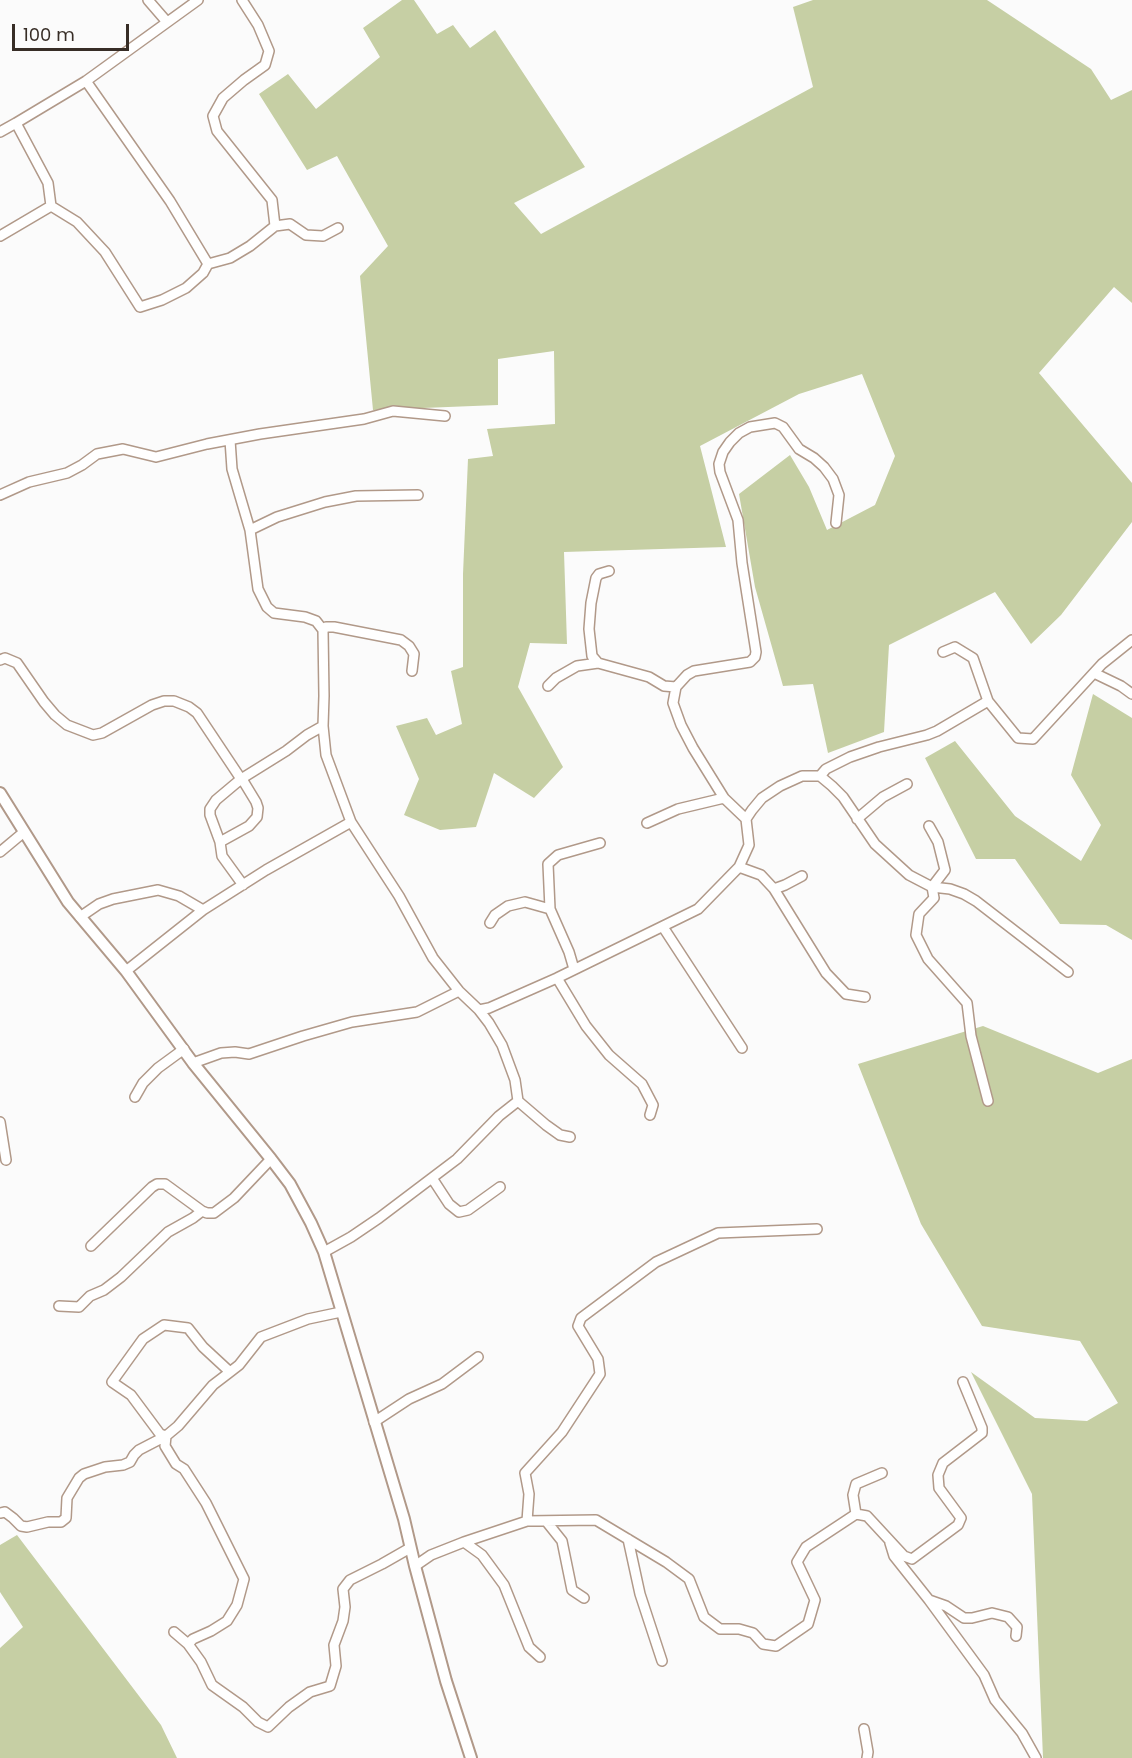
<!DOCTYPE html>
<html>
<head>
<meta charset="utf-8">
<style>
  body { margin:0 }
  #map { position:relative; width:1132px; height:1758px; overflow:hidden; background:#fbfbfb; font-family:Poppins,sans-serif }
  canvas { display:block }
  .scale { position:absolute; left:12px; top:24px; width:117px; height:27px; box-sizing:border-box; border:3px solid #372d26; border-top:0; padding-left:8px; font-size:18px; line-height:21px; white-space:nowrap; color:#372d26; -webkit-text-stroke:4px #fbfbfb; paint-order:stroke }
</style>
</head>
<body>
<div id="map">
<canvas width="1132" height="1758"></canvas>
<div class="scale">100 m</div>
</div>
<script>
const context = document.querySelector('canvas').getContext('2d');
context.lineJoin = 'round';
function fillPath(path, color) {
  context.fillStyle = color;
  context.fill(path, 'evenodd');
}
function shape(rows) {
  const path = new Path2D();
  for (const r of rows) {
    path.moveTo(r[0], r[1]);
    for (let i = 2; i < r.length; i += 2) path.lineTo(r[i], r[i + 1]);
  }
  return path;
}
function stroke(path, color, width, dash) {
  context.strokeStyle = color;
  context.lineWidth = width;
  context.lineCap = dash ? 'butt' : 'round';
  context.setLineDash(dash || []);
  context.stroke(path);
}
fillPath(shape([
  [402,0,414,0,437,34,453,25,470,48,495,30,585,167,514,203,541,234,813,87,793,7,813,0,987,0,1091,69,1111,100,1132,90,1132,303,1114,287,1039,373,1132,483,1132,522,1061,615,1031,644,995,592,889,645,884,732,828,753,813,684,783,686,755,587,739,494,790,455,809,487,827,530,875,505,895,456,862,374,799,394,700,446,726,547,564,552,567,644,530,643,518,687,563,767,534,798,494,773,476,827,440,830,404,815,419,779,396,726,427,718,436,735,462,724,451,671,463,667,463,574,468,459,493,456,487,429,555,424,554,351,498,359,498,405,373,410,360,276,388,246,337,156,307,170,259,94,288,74,316,109,380,57,363,28],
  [1093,694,1132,718,1132,940,1106,925,1060,924,1015,859,976,859,925,758,955,741,1015,816,1081,861,1101,825,1071,775],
  [983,1026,1098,1073,1132,1059,1132,1758,1043,1758,1032,1494,971,1372,1035,1418,1087,1421,1118,1403,1080,1341,982,1326,921,1224,858,1064],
  [17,1535,161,1725,177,1758,0,1758,0,1648,23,1627,0,1592,0,1545]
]), '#c6cfa4');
const minor = shape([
  [148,0,167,22],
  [242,0,258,25,269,51,265,65,244,80,223,98,213,116,217,131,272,200,275,226],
  [86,81,170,201,208,264,230,258,250,246,275,226,290,224,306,235,323,236,338,228],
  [0,132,16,123],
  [51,206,77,222,105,252,140,307,162,300,186,288,203,273,208,264],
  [0,236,51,206,48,183,16,123,86,81,198,0],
  [230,440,232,469,250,530,258,589,267,607,274,613,305,617,316,621,323,630,324,696,323,726,326,755,351,822,399,896,433,958,459,991,479,1010,489,1023,502,1045,515,1080,518,1101,546,1125,560,1135,570,1137],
  [0,495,29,482,67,473,82,465,97,454,123,449,156,457,207,444,260,434,364,419,393,411,445,416],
  [250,530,277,517,325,502,356,496,418,495],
  [609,571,599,574,596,578,591,603,589,629,592,656,598,663,649,677,664,686,676,687],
  [323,630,326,627,334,627,401,640,409,646,414,654,412,671],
  [943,652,955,647,973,658,988,701,1018,738,1033,739,1102,664,1132,640],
  [0,660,5,658,17,663,44,702,55,715,67,725,93,735,102,733,152,705,164,701,174,701,189,707,197,713,241,779],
  [1094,673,1121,686,1132,694],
  [548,686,556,678,577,666,598,663],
  [820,776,826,769,850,757,879,747,927,735,937,731,988,701],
  [746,819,724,798,693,748,681,725,673,703,676,687,687,675,694,671,750,662,755,657,756,652,742,563,738,520,720,472,719,464,723,452,730,442,739,433,750,427,775,423,783,427,799,449,814,458,824,467,833,479,839,495,836,523],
  [857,819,883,797,907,784],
  [647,823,678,809,724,798],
  [929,826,938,842,945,870,932,887,934,898,919,914,916,935,928,959,967,1003,971,1036,988,1101],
  [220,842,249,826,257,817,258,808,256,802,242,779],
  [0,852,24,832],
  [739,867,761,875,774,889,785,885,802,876],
  [243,885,222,856,220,842,210,815,210,809,216,800,241,779,286,751,307,735,323,726],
  [774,889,826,973,846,994,865,997],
  [80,917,99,904,113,899,158,890,179,896,203,910],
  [490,923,495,915,508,906,525,902,550,909],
  [663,927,742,1048],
  [574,969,569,952,550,909,548,864,558,855,600,843],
  [126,971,203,910,266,870,351,822],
  [557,978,586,1026,609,1055,642,1084,653,1105,650,1115],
  [479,1010,489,1008,557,978,698,909,739,867,749,845,746,819,752,810,762,798,780,786,802,776,820,776,832,786,843,797,875,844,909,875,932,887,950,889,964,894,976,901,1068,972],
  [193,1063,221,1053,235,1052,249,1054,303,1036,352,1022,417,1012,459,991],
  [135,1097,143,1083,158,1068,184,1049],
  [0,1122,6,1160],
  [432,1178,449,1204,459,1212,468,1210,500,1187],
  [91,1246,152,1187,157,1184,165,1184,202,1211,207,1213,214,1213,234,1198,271,1159],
  [324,1252,351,1237,379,1218,457,1159,499,1116,518,1101],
  [59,1306,79,1307,90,1296,104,1290,121,1277,168,1232,193,1218,202,1211],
  [230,1372,203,1347,188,1328,164,1325,143,1339,112,1382,131,1395,160,1434,166,1436,178,1426,213,1385,230,1372,239,1365,261,1337,308,1319,341,1312],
  [374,1422,409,1399,442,1384,478,1357],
  [0,1513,5,1512,13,1518,21,1526,27,1527,48,1522,61,1522,66,1518,67,1498,79,1478,84,1474,105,1467,123,1465,130,1462,134,1455,139,1450,166,1436,165,1446,176,1464,184,1469,206,1503,244,1579,237,1605,227,1621,211,1631,193,1639,188,1644],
  [856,1514,853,1495,856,1484,882,1473],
  [527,1521,529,1494,525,1473,562,1432,600,1374,598,1359,578,1326,581,1318,656,1262,718,1233,817,1229],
  [546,1521,562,1541,572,1590,584,1598],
  [628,1539,640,1594,662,1661],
  [464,1542,482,1555,504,1585,529,1647,540,1657],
  [890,1543,894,1556,929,1600,946,1606,964,1618,972,1618,992,1613,1008,1617,1017,1627,1016,1636],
  [415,1566,431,1555,464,1542,527,1521,596,1520,666,1562,689,1579,704,1617,720,1629,739,1629,753,1633,763,1644,776,1646,808,1624,815,1600,797,1562,806,1547,856,1514,867,1516,904,1556,912,1559,958,1525,961,1518,939,1488,938,1475,943,1463,982,1433,982,1428,963,1382],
  [929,1600,984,1675,995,1700,1022,1733,1036,1758],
  [174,1632,188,1644,201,1662,212,1685,243,1707,258,1722,268,1727,289,1707,310,1692,330,1686,336,1666,334,1645,343,1621,345,1607,343,1589,350,1580,382,1564,410,1548],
  [864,1729,868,1752,867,1758]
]);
const tertiary = shape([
  [0,793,68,902,126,971,193,1063,271,1159,290,1184,311,1223,324,1252,404,1519,415,1566,446,1681,471,1758]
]);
stroke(minor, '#b19989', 12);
stroke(tertiary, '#b19989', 14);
stroke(minor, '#fff', 9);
stroke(tertiary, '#fff', 10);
</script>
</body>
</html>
